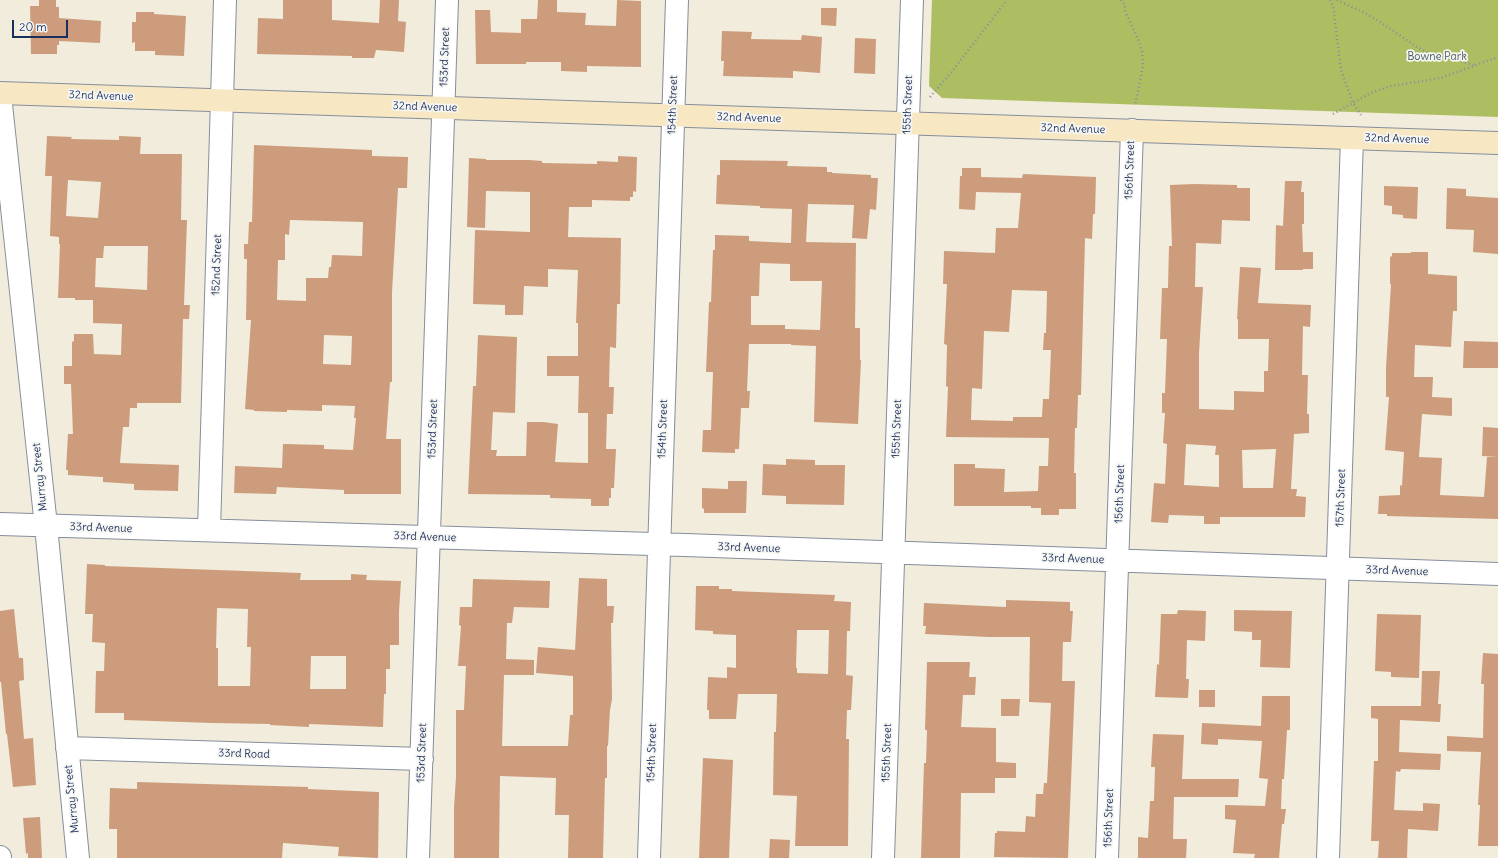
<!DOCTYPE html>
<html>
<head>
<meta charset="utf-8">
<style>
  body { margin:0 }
  #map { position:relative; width:1498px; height:858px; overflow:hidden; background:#f1ecdb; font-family:Delius,sans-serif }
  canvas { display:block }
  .scale { position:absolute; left:12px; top:20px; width:56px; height:18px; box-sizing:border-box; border:2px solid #1b2f5e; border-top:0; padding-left:5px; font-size:12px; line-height:14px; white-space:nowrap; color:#1b2f5e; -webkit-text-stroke:3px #f6f6f2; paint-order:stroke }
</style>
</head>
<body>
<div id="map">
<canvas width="1498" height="858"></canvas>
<div class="scale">20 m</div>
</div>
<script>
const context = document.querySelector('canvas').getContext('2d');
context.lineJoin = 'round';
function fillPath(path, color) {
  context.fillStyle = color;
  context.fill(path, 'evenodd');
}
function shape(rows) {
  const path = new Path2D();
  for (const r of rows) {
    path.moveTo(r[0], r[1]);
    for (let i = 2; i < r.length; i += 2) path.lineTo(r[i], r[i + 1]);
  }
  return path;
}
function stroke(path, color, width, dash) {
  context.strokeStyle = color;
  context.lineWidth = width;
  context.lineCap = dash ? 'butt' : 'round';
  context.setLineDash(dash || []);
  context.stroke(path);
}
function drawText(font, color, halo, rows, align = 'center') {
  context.font = font + ' Delius,sans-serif';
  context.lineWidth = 3.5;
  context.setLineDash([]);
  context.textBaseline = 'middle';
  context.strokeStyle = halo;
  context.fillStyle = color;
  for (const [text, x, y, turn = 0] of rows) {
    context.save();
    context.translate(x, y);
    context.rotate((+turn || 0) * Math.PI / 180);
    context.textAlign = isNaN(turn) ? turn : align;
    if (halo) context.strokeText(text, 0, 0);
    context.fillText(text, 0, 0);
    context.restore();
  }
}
fillPath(shape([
  [932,0,1498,0,1498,117,942,98,929,86]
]), '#adbe62');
fillPath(shape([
  [39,0,56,0,56,7,59,7,59,18,101,21,100,43,59,41,59,45,57,45,57,54,31,54,30,6,39,6],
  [283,0,332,0,332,20,379,23,380,0,399,0,398,21,406,22,404,52,376,50,374,58,352,58,352,56,257,54,258,18,283,19],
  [538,0,557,0,557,12,586,13,585,25,616,26,617,0,641,1,641,67,587,66,587,72,561,71,561,62,526,62,526,64,476,64,475,10,490,10,491,32,521,33,521,19,537,19],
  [821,8,837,8,836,26,821,25],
  [136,12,154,12,154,14,186,16,184,56,155,55,155,51,135,51,135,42,132,43,132,22,136,22],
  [722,31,752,32,751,39,801,40,802,35,822,37,820,73,793,71,793,78,723,76,724,61,721,61],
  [855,38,876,39,875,74,854,73],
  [47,136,72,137,71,139,119,140,119,136,141,137,140,154,182,154,181,220,187,220,184,305,190,305,189,319,183,319,181,403,137,403,137,408,130,408,129,427,123,427,120,463,179,465,178,491,134,490,134,484,103,482,103,477,102,477,68,475,68,470,66,470,68,434,73,434,71,384,64,384,64,366,72,366,72,342,74,341,74,334,93,334,94,354,121,355,122,324,93,323,93,300,75,300,75,298,58,298,60,244,59,244,59,237,50,236,52,176,45,176],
  [68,180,101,182,98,218,66,216],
  [104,246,148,246,147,290,95,287,96,258,103,258],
  [254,145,372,150,372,156,408,157,407,188,398,188,392,292,392,382,390,382,386,439,401,439,401,494,344,494,344,490,277,487,276,494,234,493,235,466,282,468,283,444,324,445,324,449,353,450,356,418,354,418,355,406,322,405,322,411,287,410,287,412,254,411,254,410,245,409,251,320,246,320,247,259,244,259,244,244,248,244,249,222,252,222],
  [290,220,363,222,362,256,332,255,331,267,329,267,328,278,306,278,306,301,277,300,278,260,285,260,285,234,289,235],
  [324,335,352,336,351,365,323,364],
  [618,156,637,157,636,192,633,191,633,197,630,197,630,201,592,200,592,207,569,207,568,237,621,238,620,304,617,304,616,348,610,347,609,387,614,387,613,414,607,414,606,449,616,449,614,488,611,488,611,498,609,498,609,506,591,506,591,499,550,498,550,495,468,494,473,386,476,386,478,335,517,337,515,413,493,412,491,450,497,450,496,456,526,456,527,422,543,422,558,424,555,462,588,463,588,413,578,413,579,376,547,376,547,356,578,356,578,323,576,323,578,270,548,269,548,287,524,286,523,315,505,315,505,305,473,304,475,230,530,232,530,192,486,191,485,228,467,227,469,158,486,159,486,160,529,160,542,161,542,163,597,164,597,161,618,162],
  [720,160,788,161,787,166,827,167,827,172,832,172,832,173,871,175,871,178,878,178,876,210,870,209,867,239,852,238,854,205,808,204,806,242,856,243,855,328,860,328,860,360,861,360,858,424,814,422,816,346,791,345,791,344,749,344,747,391,750,391,749,408,741,408,739,449,735,449,735,453,702,452,703,430,711,430,713,372,706,372,709,302,711,302,713,250,715,250,715,235,749,236,749,241,791,243,792,209,760,208,760,206,716,204,717,175,720,175],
  [760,263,790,264,790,281,822,281,820,330,785,329,785,325,751,325,751,296,759,296],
  [962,168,981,168,981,177,1022,178,1023,174,1096,177,1095,214,1093,214,1092,239,1085,238,1081,395,1078,395,1077,428,1075,428,1074,473,1076,473,1076,509,1059,509,1059,515,1041,515,1041,508,1031,508,1031,506,954,506,954,464,975,464,975,468,1005,469,1004,492,1038,491,1039,466,1048,466,1049,438,946,437,948,387,946,386,947,345,944,344,947,284,943,284,944,251,995,253,996,228,1018,228,1021,193,976,192,975,210,959,209,960,176,962,176],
  [1012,290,1047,291,1046,333,1044,333,1043,350,1051,350,1049,399,1043,399,1042,417,1013,417,1013,421,971,420,972,388,982,389,984,331,1009,332],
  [1285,181,1302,181,1301,192,1304,192,1304,224,1302,224,1303,252,1313,252,1313,269,1303,269,1303,270,1275,270,1276,225,1283,226],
  [1194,184,1237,185,1237,188,1250,188,1250,221,1222,220,1221,244,1196,243,1195,287,1203,287,1199,353,1199,409,1234,410,1234,391,1264,392,1264,371,1268,371,1269,339,1238,339,1238,319,1237,319,1240,267,1261,268,1258,303,1311,305,1310,327,1303,326,1302,375,1308,375,1307,414,1309,414,1309,433,1294,434,1291,489,1297,489,1296,496,1306,497,1305,517,1220,517,1220,524,1204,524,1204,516,1169,515,1168,523,1151,522,1154,483,1165,484,1167,444,1163,443,1165,413,1162,413,1162,393,1165,393,1167,339,1160,339,1162,288,1168,288,1169,246,1172,246,1170,185],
  [1186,444,1216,446,1215,455,1219,455,1219,487,1184,485],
  [1276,449,1273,488,1243,488,1242,450],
  [1384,186,1418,187,1417,219,1403,218,1403,215,1392,214,1392,206,1384,205],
  [1447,188,1466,189,1466,196,1498,198,1498,254,1473,252,1474,230,1446,229],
  [1411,252,1428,252,1428,274,1457,276,1457,311,1453,311,1451,347,1415,345,1414,377,1433,377,1432,397,1452,398,1452,416,1422,414,1419,457,1442,458,1440,495,1484,497,1487,457,1498,457,1498,519,1387,516,1387,514,1378,514,1379,496,1400,495,1400,485,1402,486,1404,452,1385,450,1389,397,1386,397,1386,368,1391,284,1390,284,1390,257,1392,256,1392,253,1411,253],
  [1464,341,1498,342,1498,368,1463,368],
  [1483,427,1498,428,1498,457,1482,456],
  [786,459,815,460,815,465,845,465,844,505,786,504,786,496,762,495,763,464,786,465],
  [728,481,747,481,746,513,704,513,704,509,702,508,702,488,728,489],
  [87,564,105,565,105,566,301,573,300,580,351,580,351,574,367,575,366,580,401,581,399,611,399,645,390,645,390,669,386,669,386,694,384,694,383,727,309,724,309,727,270,725,270,724,212,723,124,720,124,713,95,713,96,671,104,671,105,643,92,642,93,614,85,614],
  [217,608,248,609,247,647,251,647,250,686,218,686,218,648,216,648],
  [311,656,346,656,346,689,310,689],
  [579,578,607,579,607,606,614,606,613,623,611,623,612,699,610,710,608,746,607,746,607,778,605,778,603,858,568,858,569,815,555,815,556,778,500,776,499,858,454,858,454,808,456,777,456,710,464,710,466,666,458,666,461,626,459,625,460,607,472,607,473,579,550,581,549,608,514,607,512,623,507,623,506,659,534,660,534,675,504,675,502,746,568,746,570,715,573,715,573,676,536,673,538,647,575,650],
  [696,586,719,586,719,589,732,589,732,591,835,595,834,601,851,602,850,631,847,631,846,675,853,676,851,710,847,710,846,739,849,739,848,846,795,846,797,796,773,795,774,732,776,732,777,694,738,694,736,719,709,719,709,710,707,710,708,677,727,678,727,667,736,668,736,635,713,634,713,631,695,630],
  [797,630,829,630,828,674,797,673,797,668,796,668],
  [1006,600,1070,602,1070,611,1073,611,1071,642,1063,642,1062,681,1075,681,1068,858,994,857,995,833,997,833,997,831,1025,832,1026,816,1035,817,1036,794,1043,794,1044,783,1047,783,1051,703,1029,702,1030,637,989,637,925,634,926,626,923,626,924,603,1006,607],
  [14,609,19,658,23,658,24,680,19,681,24,739,33,738,36,785,13,787,7,734,6,734,1,682,0,682,0,611],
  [1178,610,1206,611,1205,641,1187,640,1186,679,1189,679,1188,698,1155,697,1157,664,1159,665,1161,614,1177,614],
  [1234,610,1292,611,1290,668,1260,667,1261,640,1252,640,1252,632,1234,631],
  [1377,614,1421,615,1419,678,1391,677,1391,672,1375,671],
  [1483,653,1498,654,1498,846,1478,846,1480,805,1478,805,1481,752,1447,751,1447,736,1483,738,1484,684,1481,684],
  [927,662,970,662,969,677,976,677,975,695,963,695,961,727,996,728,996,762,1016,763,1016,778,995,778,995,793,961,793,960,858,921,858,924,763,926,763,927,730,925,730],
  [1422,671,1440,671,1438,704,1441,704,1440,722,1400,720,1399,752,1441,754,1440,770,1401,769,1400,772,1396,771,1394,810,1423,811,1423,803,1440,804,1438,831,1408,829,1407,858,1378,858,1379,841,1371,841,1374,761,1378,761,1378,719,1371,718,1371,706,1421,706],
  [1199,690,1215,690,1215,707,1199,707],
  [1262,696,1290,696,1290,730,1287,730,1284,779,1282,779,1281,809,1286,809,1284,824,1282,824,1279,858,1254,858,1255,854,1233,853,1236,820,1225,819,1225,805,1265,806,1268,779,1259,778,1262,741,1218,739,1218,745,1201,744,1202,723,1261,726],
  [1001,699,1020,699,1019,716,1001,716],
  [1153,734,1184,735,1182,779,1239,779,1238,797,1174,797,1173,839,1187,839,1186,858,1138,858,1138,837,1148,838,1150,801,1154,801,1155,767,1151,767],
  [703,758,733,760,729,858,699,858],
  [137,782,308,787,308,789,379,792,378,858,338,856,339,847,283,843,282,858,117,858,117,829,109,829,110,788,137,789],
  [40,817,42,858,28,858,28,853,26,854,23,818],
  [770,839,790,840,789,858,769,858]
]), '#cd9c7c');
const street = shape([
  [0,95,46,526,78,858],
  [0,524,685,545,1498,574],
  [209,530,225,0],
  [67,748,422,759],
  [0,857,0,858],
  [418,858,447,0],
  [649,858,677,0],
  [883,858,912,0],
  [1107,858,1132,130],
  [1328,858,1352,138]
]);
const secondary = shape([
  [0,93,1498,143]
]);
stroke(street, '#868e9c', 24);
stroke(secondary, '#868e9c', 24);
stroke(shape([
  [1121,0,1125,5,1125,11,1138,39,1142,52,1143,66,1135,106],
  [1330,0,1333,6,1341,70,1353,103,1361,115],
  [1337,0,1363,12,1380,22,1417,47,1432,55,1453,59,1474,65],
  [930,97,950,74,1007,0],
  [1333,114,1371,93,1391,86,1441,78,1498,57]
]), '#868e9c', 2.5, [1, 3]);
stroke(street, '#fff', 22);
stroke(secondary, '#f7e8c3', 22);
drawText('11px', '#1b2f5e', '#f6f6f2', [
  ["153rd Street",445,57,-88],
  ["32nd Avenue",101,96,2],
  ["154th Street",673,105,-88],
  ["155th Street",908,105,-88],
  ["32nd Avenue",425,107,2],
  ["32nd Avenue",749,118,2],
  ["32nd Avenue",1073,129,2],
  ["32nd Avenue",1397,139,2],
  ["156th Street",1130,170,-88],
  ["152nd Street",217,265,-88],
  ["153rd Street",433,429,-88],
  ["154th Street",663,429,-88],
  ["155th Street",897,429,-88],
  ["Murray Street",40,477,-96],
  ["156th Street",1120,494,-88],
  ["157th Street",1341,498,-88],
  ["33rd Avenue",101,528,2],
  ["33rd Avenue",425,537,2],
  ["33rd Avenue",749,548,2],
  ["33rd Avenue",1073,559,2],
  ["33rd Avenue",1397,571,2],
  ["153rd Street",422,753,-88],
  ["154th Street",652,753,-88],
  ["155th Street",887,753,-88],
  ["33rd Road",244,754,2],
  ["Murray Street",72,799,-96],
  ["156th Street",1109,818,-88]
]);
drawText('11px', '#475a5f', '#f6f6f2', [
  ["Bowne Park",1437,57]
]);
</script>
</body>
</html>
